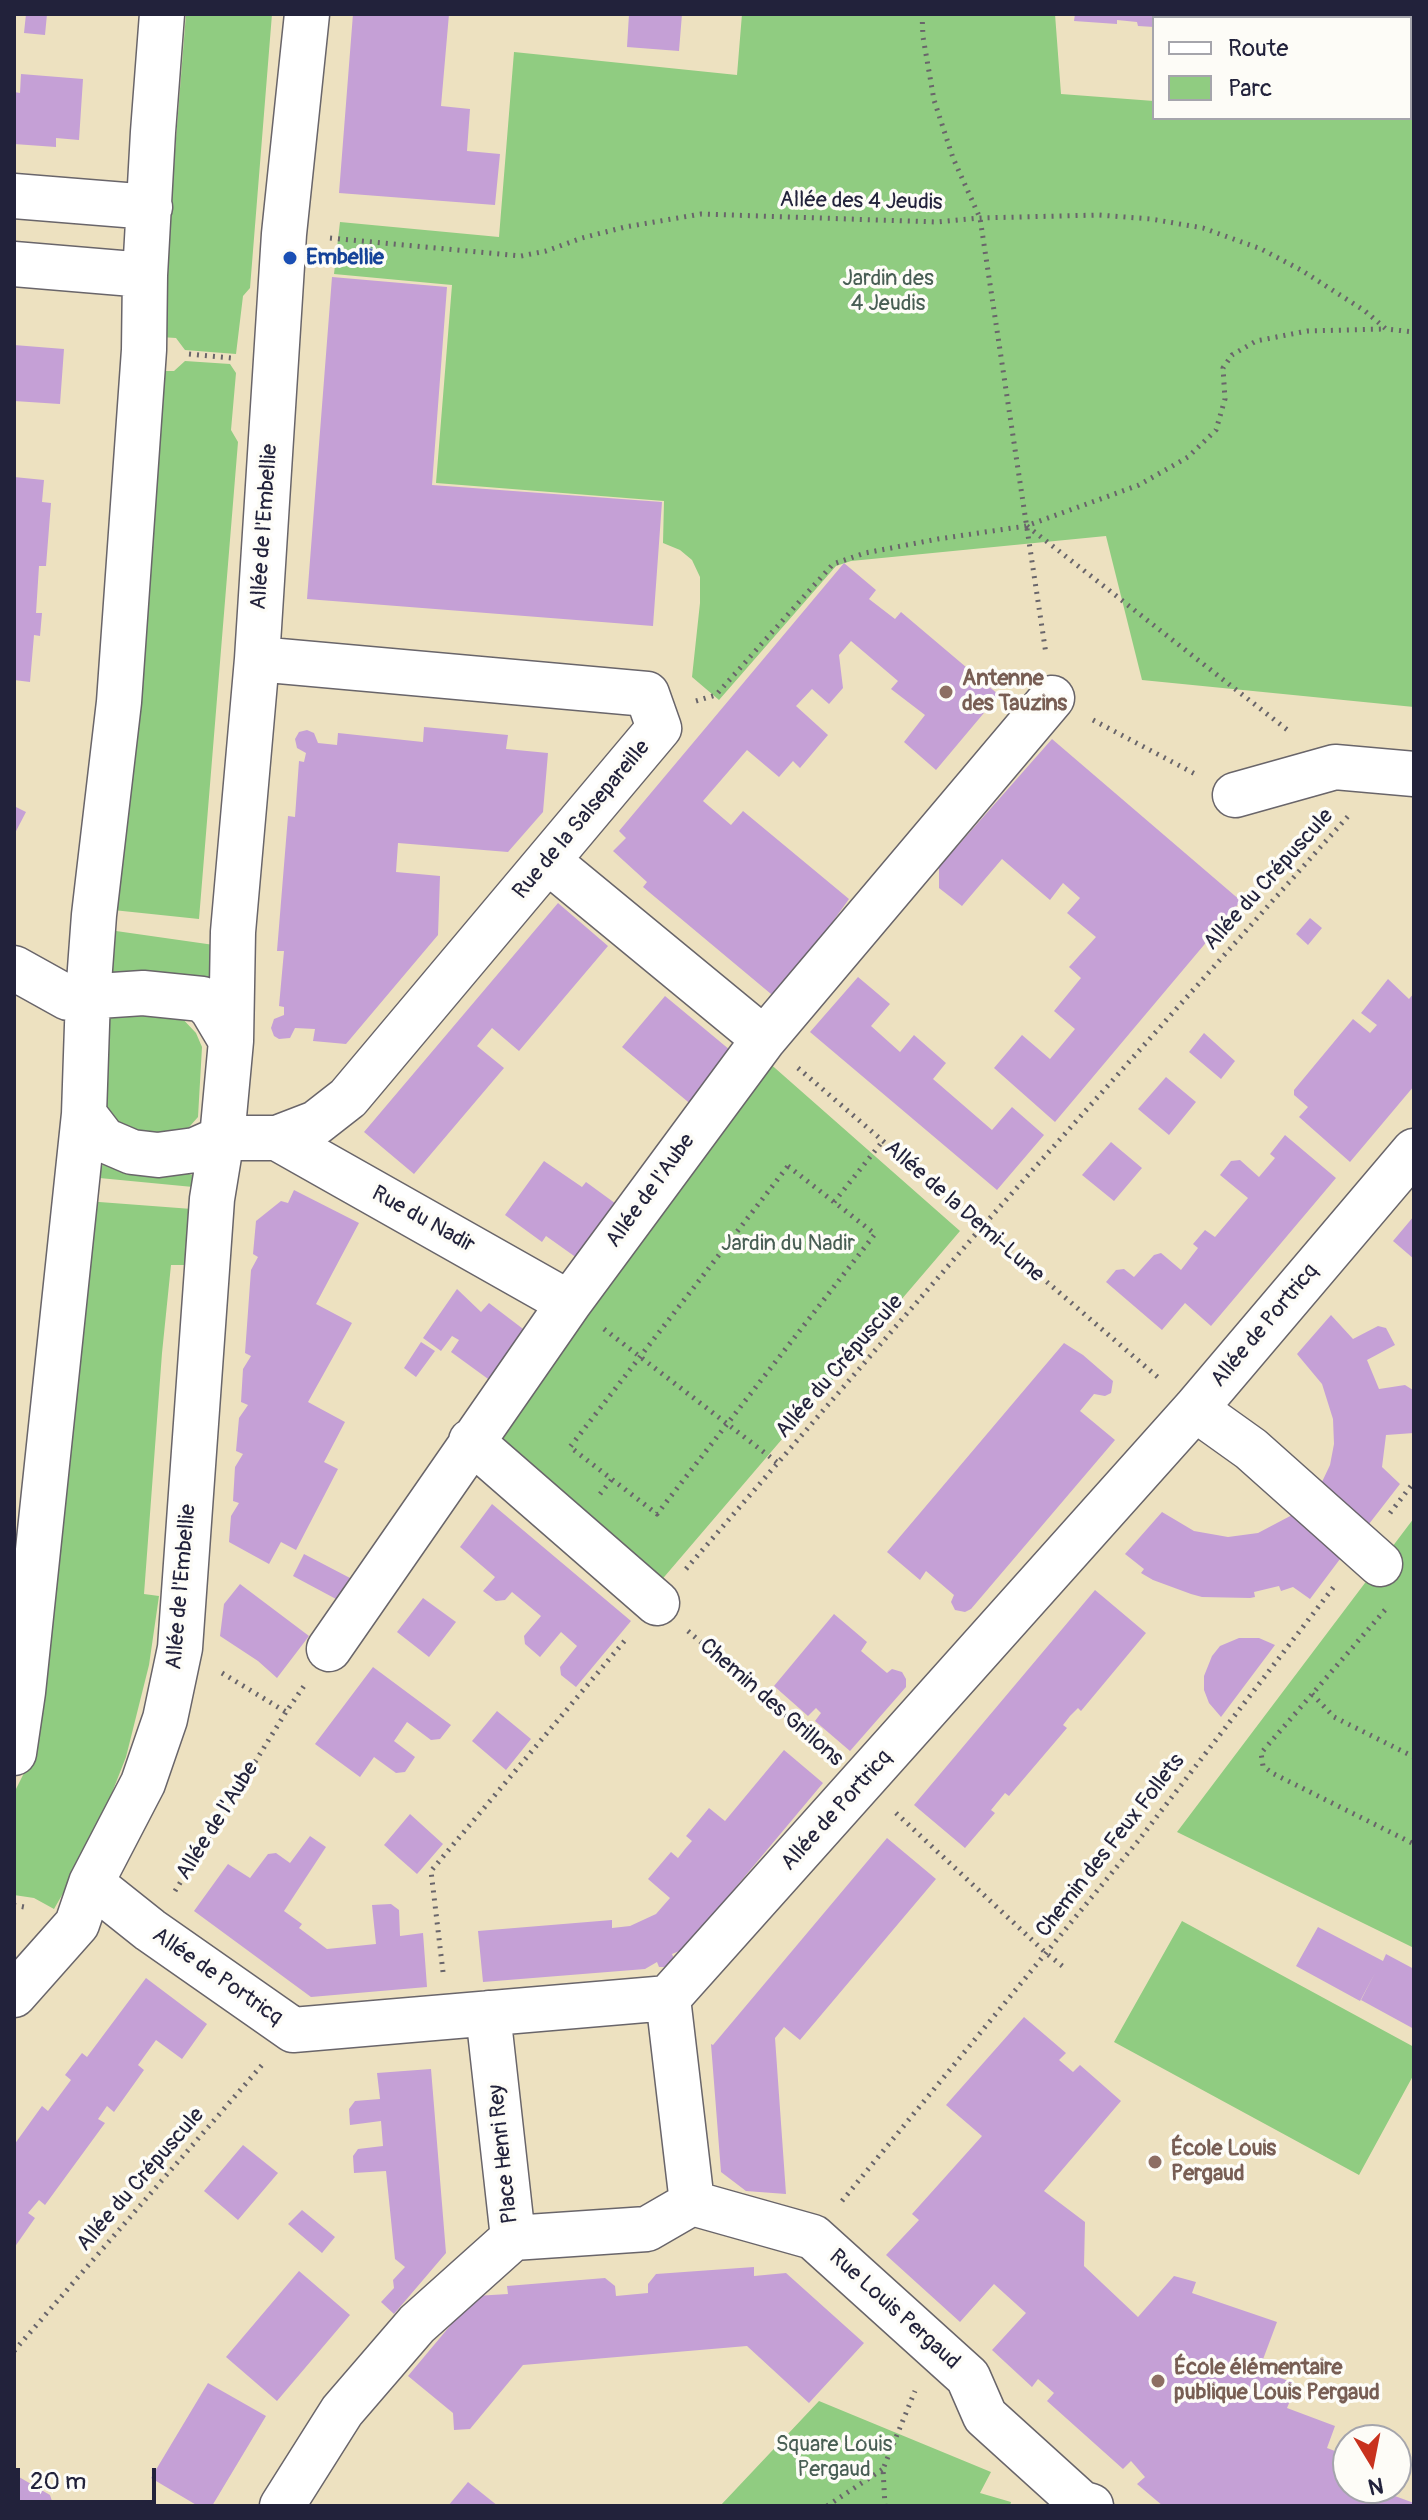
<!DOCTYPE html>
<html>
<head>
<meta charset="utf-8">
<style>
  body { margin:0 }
  #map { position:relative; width:1428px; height:2520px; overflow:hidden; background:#ede1c0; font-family:Pangolin,sans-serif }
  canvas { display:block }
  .frame { position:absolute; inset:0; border:16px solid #22223b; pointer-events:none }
  .legend { position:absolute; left:1152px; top:16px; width:260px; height:104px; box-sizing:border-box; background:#fdfcf7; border:2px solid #a5a5ac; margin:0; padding:10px 14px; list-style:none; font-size:24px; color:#22223b }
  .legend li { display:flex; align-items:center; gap:16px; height:40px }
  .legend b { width:40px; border:2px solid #a5a5ac }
  .north { position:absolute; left:1332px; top:2424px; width:80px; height:80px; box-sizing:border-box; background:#fdfcf7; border:2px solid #a5a5ac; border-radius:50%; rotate:170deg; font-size:22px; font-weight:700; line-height:32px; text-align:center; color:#22223b }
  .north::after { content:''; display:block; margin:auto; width:28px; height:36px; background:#c8321e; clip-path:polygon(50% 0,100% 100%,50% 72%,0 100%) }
  .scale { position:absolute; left:16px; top:2468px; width:140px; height:36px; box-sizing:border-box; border:4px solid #22223b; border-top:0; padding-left:10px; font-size:24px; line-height:28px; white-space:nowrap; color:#22223b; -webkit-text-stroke:6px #fdfcf7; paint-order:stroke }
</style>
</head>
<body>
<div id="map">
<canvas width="1428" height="2520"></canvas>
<div class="frame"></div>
<ul class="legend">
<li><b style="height:10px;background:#fff"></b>Route</li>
<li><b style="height:22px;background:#90cc81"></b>Parc</li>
</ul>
<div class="north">N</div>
<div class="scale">20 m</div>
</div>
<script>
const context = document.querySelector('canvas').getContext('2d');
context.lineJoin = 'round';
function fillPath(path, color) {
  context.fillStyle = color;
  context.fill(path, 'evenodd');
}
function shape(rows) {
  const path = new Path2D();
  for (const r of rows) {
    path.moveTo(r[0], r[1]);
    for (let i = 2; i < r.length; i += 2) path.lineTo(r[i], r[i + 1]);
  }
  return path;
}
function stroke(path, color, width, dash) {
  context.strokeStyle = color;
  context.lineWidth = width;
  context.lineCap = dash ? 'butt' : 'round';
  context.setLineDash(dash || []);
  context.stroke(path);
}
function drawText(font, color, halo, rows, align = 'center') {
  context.font = font + ' Pangolin,sans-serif';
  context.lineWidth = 7;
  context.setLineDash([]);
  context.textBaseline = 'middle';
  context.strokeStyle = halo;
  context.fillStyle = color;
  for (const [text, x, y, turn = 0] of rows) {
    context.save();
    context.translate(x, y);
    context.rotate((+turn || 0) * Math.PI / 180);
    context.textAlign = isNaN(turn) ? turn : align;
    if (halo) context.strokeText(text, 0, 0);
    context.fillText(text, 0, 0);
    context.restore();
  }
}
fillPath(shape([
  [186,14,272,14,250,288,243,296,236,354,185,350,176,338,160,337],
  [742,14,1055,14,1061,94,1154,101,1154,118,1382,118,1414,120,1414,707,1142,680,1106,536,851,561,836,566,719,700,692,677,700,603,700,577,692,560,680,550,663,543,664,501,436,483,452,285,334,274,340,222,499,237,514,52,737,75],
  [185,361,230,364,236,373,231,430,238,442,199,919,113,910,156,371,174,371],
  [109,930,214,945,211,977,207,981,118,974,111,971],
  [117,1013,179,1015,196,1033,202,1047,198,1117,183,1134,171,1140,121,1131,100,1107,109,1019],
  [767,1061,960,1231,659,1583,495,1436],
  [103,1165,187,1173,192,1175,193,1187,89,1177,97,1167],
  [86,1201,192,1209,186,1265,171,1265,162,1353,144,1594,159,1596,149,1665,126,1757,104,1813,73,1876,54,1909,34,1898,14,1895,14,1793,26,1769],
  [1414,1518,1414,1948,1177,1832],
  [1182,1921,1414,2047,1414,2074,1359,2175,1114,2042],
  [819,2401,991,2472,980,2493,1011,2502,1010,2506,720,2506]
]), '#90cc81');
fillPath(shape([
  [26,14,47,14,45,35,24,33],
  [353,14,449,14,441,106,470,109,467,151,500,154,495,205,339,193],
  [629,14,682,14,679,51,627,47],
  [1075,14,1414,14,1414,48,1410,48,1410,18,1154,18,1154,27,1138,26,1137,22,1117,20,1117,24,1074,21],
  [21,74,83,79,79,140,56,138,56,147,14,144,14,92,20,93],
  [332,277,447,287,432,485,662,502,653,626,307,599],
  [14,345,64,349,60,404,14,401],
  [14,477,44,480,42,502,51,503,46,566,39,566,36,613,42,613,40,636,34,635,30,682,14,680],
  [844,563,876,590,869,599,895,619,901,612,999,695,936,770,904,742,925,715,891,689,898,681,851,641,839,655,843,688,829,704,812,689,796,706,828,735,800,768,793,761,779,777,747,750,703,801,731,825,743,811,849,899,777,999,643,887,647,882,613,851,626,838,619,831],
  [424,727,508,735,506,749,548,753,543,812,508,852,398,843,396,872,440,876,438,935,346,1044,313,1041,315,1029,295,1028,290,1038,279,1039,274,1036,271,1028,274,1019,284,1015,284,1007,279,1006,284,951,277,951,288,816,295,817,299,761,304,762,306,753,297,748,295,739,299,732,307,730,314,733,318,743,337,745,338,733,423,742],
  [1052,739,1241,901,1055,1122,994,1068,1022,1035,1050,1059,1075,1029,1054,1011,1081,978,1069,967,1096,937,1067,913,1080,898,1063,883,1050,900,1002,859,962,906,939,888,939,867],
  [14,806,26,812,14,835],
  [558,903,608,946,519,1051,492,1028,477,1046,504,1068,414,1174,364,1132],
  [1310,918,1322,928,1308,945,1296,934],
  [858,977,890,1004,871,1026,900,1052,914,1035,946,1063,933,1079,992,1130,1012,1107,1044,1135,997,1190,810,1032],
  [1388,979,1409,999,1414,993,1414,1086,1350,1162,1299,1117,1308,1107,1294,1095,1294,1090,1353,1019,1370,1033,1377,1025,1361,1013],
  [665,996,736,1055,693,1106,622,1047],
  [1204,1033,1235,1061,1221,1079,1189,1052],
  [1166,1077,1196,1102,1169,1135,1138,1109],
  [1285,1135,1336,1178,1211,1326,1185,1303,1162,1330,1106,1282,1116,1270,1124,1269,1134,1277,1154,1255,1161,1253,1181,1270,1198,1248,1193,1244,1205,1230,1215,1237,1248,1198,1220,1175,1231,1161,1240,1160,1259,1177,1275,1158,1270,1154],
  [1111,1142,1142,1168,1114,1201,1082,1175],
  [544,1161,582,1187,586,1182,623,1209,584,1263,546,1236,542,1242,505,1215],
  [294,1190,359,1223,316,1304,352,1323,308,1402,345,1422,324,1462,338,1469,296,1550,281,1542,269,1564,229,1542,231,1516,239,1503,233,1501,235,1467,243,1454,236,1451,239,1418,248,1405,241,1402,243,1369,251,1356,245,1353,251,1270,258,1257,253,1254,256,1221,281,1201,288,1203],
  [1414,1216,1414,1259,1393,1241],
  [457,1289,481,1312,489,1303,531,1335,495,1384,451,1352,459,1340,452,1336,441,1351,423,1338],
  [1331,1315,1353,1339,1378,1326,1386,1328,1395,1345,1367,1360,1379,1389,1405,1385,1413,1390,1414,1433,1386,1435,1382,1467,1400,1484,1369,1524,1321,1484,1330,1465,1334,1444,1333,1419,1322,1384,1297,1354],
  [421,1342,435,1351,416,1377,404,1368],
  [1064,1343,1083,1355,1113,1381,1111,1393,1105,1396,1094,1394,1080,1411,1115,1440,971,1609,965,1612,955,1610,951,1602,954,1595,926,1571,920,1580,887,1552],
  [492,1504,631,1621,576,1687,561,1675,560,1667,577,1646,561,1632,540,1657,525,1644,524,1636,541,1616,512,1592,505,1600,496,1601,483,1591,495,1577,460,1547],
  [1162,1512,1194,1531,1228,1537,1258,1533,1294,1514,1343,1555,1310,1599,1293,1587,1281,1591,1279,1586,1254,1592,1255,1597,1250,1598,1202,1597,1191,1594,1153,1580,1141,1573,1144,1569,1125,1554],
  [304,1554,350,1578,336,1599,293,1576],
  [240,1584,309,1636,277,1678,258,1661,220,1636,224,1604],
  [1095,1590,1146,1633,1081,1711,1078,1708,1070,1716,1063,1725,1067,1728,1009,1796,1005,1793,991,1810,995,1813,965,1848,914,1805],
  [423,1598,456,1622,429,1657,397,1632],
  [834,1614,867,1642,861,1651,887,1673,892,1669,902,1672,906,1679,906,1687,850,1751,815,1721,821,1713,816,1708,808,1716,774,1686],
  [1239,1638,1259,1638,1275,1645,1221,1717,1209,1703,1204,1690,1204,1676,1212,1656,1220,1646],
  [373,1667,451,1725,440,1739,431,1740,407,1722,394,1741,415,1757,405,1772,396,1773,374,1757,360,1777,315,1744],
  [497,1711,531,1739,506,1770,472,1741],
  [784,1750,823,1783,684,1949,672,1954,674,1959,668,1967,659,1967,657,1962,645,1969,483,1982,478,1931,612,1920,612,1928,630,1926,656,1914,670,1898,648,1879,671,1852,678,1858,685,1849,692,1841,686,1836,709,1808,725,1821],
  [410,1814,443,1844,417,1874,384,1845],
  [310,1836,326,1847,284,1911,302,1924,299,1928,327,1949,376,1944,372,1905,391,1904,399,1910,400,1936,423,1933,427,1987,311,1997,194,1911,228,1864,250,1878,268,1854,276,1853,290,1863],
  [887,1838,936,1879,800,2040,784,2027,775,2038,786,2194,746,2191,721,2172,711,2044,713,2045],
  [1318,1927,1383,1961,1386,1954,1414,1969,1414,2029,1361,2000,1375,1973,1360,2001,1296,1966],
  [146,1978,207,2024,182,2059,156,2040,138,2065,144,2070,114,2112,107,2106,98,2119,105,2123,45,2205,39,2200,28,2213,35,2218,14,2248,14,2157,16,2154,14,2145,42,2106,48,2111,71,2080,65,2075,82,2053,87,2057],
  [1024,2017,1066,2053,1059,2060,1073,2072,1080,2065,1121,2101,1044,2191,1085,2222,1084,2266,1138,2317,1174,2276,1196,2282,1192,2293,1277,2322,1259,2370,1297,2384,1287,2408,1335,2426,1327,2448,1348,2456,1348,2488,1373,2488,1414,2503,1414,2506,1163,2506,1137,2484,1145,2477,1131,2461,1123,2469,1047,2401,1054,2393,1038,2379,1032,2387,992,2350,1026,2313,994,2284,960,2322,886,2255,919,2220,912,2214,982,2136,946,2105],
  [431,2069,446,2253,394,2314,381,2302,394,2288,393,2280,405,2267,395,2259,386,2171,354,2173,353,2156,358,2149,383,2146,381,2121,350,2125,349,2109,355,2101,380,2099,377,2073],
  [243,2145,278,2173,238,2220,204,2191],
  [302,2210,335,2237,322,2253,288,2224],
  [754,2267,754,2276,786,2273,864,2343,809,2403,747,2346,523,2365,470,2429,454,2430,453,2413,408,2376,475,2296,508,2294,507,2286,605,2278,615,2286,616,2296,648,2293,648,2284,656,2274],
  [299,2271,350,2315,277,2401,226,2357],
  [208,2383,266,2416,212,2506,198,2506,151,2478],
  [19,2477,50,2495,52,2501,49,2506,14,2506,14,2485],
  [468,2482,498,2506,448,2506]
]), '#c5a0d6');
const minor = shape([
  [14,196,150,207],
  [14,264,145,275],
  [1235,795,1335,767,1414,774],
  [548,861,764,1039],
  [14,968,68,998,143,993,202,999,212,1009,231,1041],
  [84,1114,104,1140,132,1152,158,1155,195,1150,222,1138,277,1138,316,1123,348,1098,659,728,647,694,257,659],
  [277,1138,569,1303],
  [1195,1409,1251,1449,1380,1564],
  [471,1441,657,1603],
  [329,1649,569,1303,764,1039,1052,698],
  [14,1753,23,1692,84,1114,88,996,94,915,119,702,144,350,145,275,153,132,162,14],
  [91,1883,150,1930,293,2030,668,1998,1195,1409,1414,1151],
  [14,1995,77,1924,91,1883,143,1783,165,1719,180,1648,212,1199,222,1138,231,1041,233,932,257,659,284,234,307,14],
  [488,2013,513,2238,647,2229,692,2203,668,1998],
  [692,2203,813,2237,968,2377,985,2416,1081,2503,1091,2506],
  [282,2506,342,2411,417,2324,513,2238]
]);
stroke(minor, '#69656a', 47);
stroke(shape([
  [922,14,923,37,934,100,953,158,980,218,1046,654],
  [330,238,521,256,546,251,582,238,625,227,701,214,937,222,980,218,1099,215,1151,219,1203,228,1261,249,1301,270,1365,311,1386,329,1414,332],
  [189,354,231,358],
  [1027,526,1290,732],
  [696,701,716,695,833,564,865,553,938,539,1026,526,1139,485,1188,457,1216,430,1225,399,1223,368,1232,355,1256,341,1307,331,1385,329],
  [1093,720,1197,775],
  [798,1068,1161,1380],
  [788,1166,875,1234,657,1514,570,1447,788,1166],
  [834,1202,882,1142],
  [604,1329,778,1463],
  [600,1494,612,1479],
  [1390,1513,1414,1482],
  [686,1569,981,1228,1350,814],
  [1385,1610,1261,1753,1263,1766,1272,1773,1414,1844],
  [688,1631,829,1753],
  [222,1673,286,1712,304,1686],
  [1312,1694,1334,1717,1414,1757],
  [896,1813,1046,1953,1066,1969],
  [175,1891,286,1712],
  [14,1905,29,1908],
  [443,1972,431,1871,627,1638],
  [842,2201,1138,1841,1336,1584],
  [14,2351,262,2065],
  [827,2506,883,2469],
  [885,2506,883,2469,915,2391]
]), '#69656a', 5, [2, 6]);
stroke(minor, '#fff', 44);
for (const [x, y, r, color] of [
  [290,258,8,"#1a4fb4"],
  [946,692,8,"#8d6e63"],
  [1155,2162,8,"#8d6e63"],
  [1158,2381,8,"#8d6e63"]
]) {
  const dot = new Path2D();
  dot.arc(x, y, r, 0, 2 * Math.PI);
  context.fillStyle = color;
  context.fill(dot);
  stroke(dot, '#fdfcf7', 3);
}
drawText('22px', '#22223b', '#fdfcf7', [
  ["Allée des 4 Jeudis",861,202,1],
  ["Allée de l'Embellie",265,527,-86],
  ["Rue de la Salsepareille",582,820,-50],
  ["Allée du Crépuscule",1269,880,-48],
  ["Allée de l'Aube",651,1191,-54],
  ["Allée de la Demi-Lune",964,1212,41],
  ["Rue du Nadir",423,1220,29],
  ["Allée de Portricq",1265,1326,-50],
  ["Allée du Crépuscule",840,1367,-49],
  ["Allée de l'Embellie",182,1587,-85],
  ["Chemin des Grillons",771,1703,41],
  ["Allée de Portricq",837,1811,-48],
  ["Allée de l'Aube",218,1821,-58],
  ["Chemin des Feux Follets",1111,1846,-52],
  ["Allée de Portricq",217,1977,35],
  ["Place Henri Rey",504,2154,-96],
  ["Allée du Crépuscule",141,2180,-49],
  ["Rue Louis Pergaud",894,2310,42]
]);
drawText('bold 22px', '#164399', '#fdfcf7', [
  ["Embellie",306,258]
], 'left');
drawText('22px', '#485e54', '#fdfcf7', [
  ["Jardin des",888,279],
  ["4 Jeudis",888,304],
  ["Jardin du Nadir",788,1244],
  ["Square Louis",834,2445],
  ["Pergaud",834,2470]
]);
drawText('bold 22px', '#785e54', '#fdfcf7', [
  ["Antenne",962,679],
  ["des Tauzins",962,704],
  ["École Louis",1171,2149],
  ["Pergaud",1171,2174],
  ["École élémentaire",1174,2368],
  ["publique Louis Pergaud",1174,2393]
], 'left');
</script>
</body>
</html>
